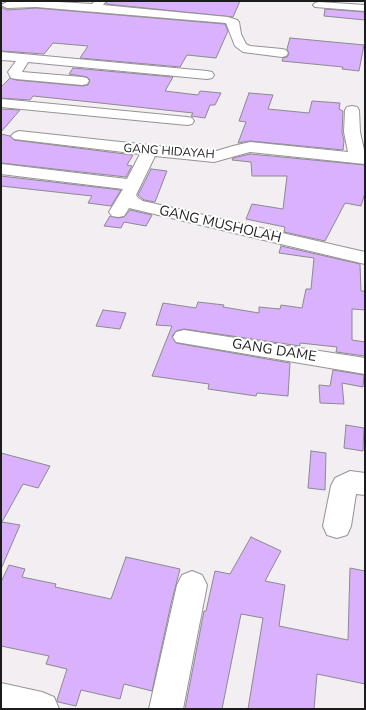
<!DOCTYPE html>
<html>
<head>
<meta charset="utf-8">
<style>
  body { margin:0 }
  #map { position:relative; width:366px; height:710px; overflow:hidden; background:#f2eef1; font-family:"Nunito Sans",sans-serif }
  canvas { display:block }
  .frame { position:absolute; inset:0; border:2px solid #1d1c1d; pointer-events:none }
</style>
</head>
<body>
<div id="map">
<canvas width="366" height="710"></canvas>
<div class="frame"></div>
</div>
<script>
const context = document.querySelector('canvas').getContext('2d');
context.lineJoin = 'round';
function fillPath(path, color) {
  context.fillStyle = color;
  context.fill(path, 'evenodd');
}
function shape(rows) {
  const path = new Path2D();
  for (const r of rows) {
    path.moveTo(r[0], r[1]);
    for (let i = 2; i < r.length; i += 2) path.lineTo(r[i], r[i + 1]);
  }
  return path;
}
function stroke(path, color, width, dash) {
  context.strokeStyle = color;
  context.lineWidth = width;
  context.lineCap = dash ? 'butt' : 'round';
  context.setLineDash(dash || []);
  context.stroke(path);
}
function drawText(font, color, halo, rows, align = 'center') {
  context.font = font + ' "Nunito Sans",sans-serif';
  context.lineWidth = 4;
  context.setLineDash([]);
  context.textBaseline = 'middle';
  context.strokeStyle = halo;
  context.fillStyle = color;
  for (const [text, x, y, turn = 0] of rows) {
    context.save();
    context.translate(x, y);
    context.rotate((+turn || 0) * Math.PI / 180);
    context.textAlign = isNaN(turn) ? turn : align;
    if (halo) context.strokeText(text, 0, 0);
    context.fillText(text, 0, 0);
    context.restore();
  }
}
const building = shape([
  [107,1,240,1,233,17,106,4,107,1],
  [1,7,7,10,36,8,225,24,228,31,216,58,187,55,180,67,80,58,88,46,53,43,44,54,1,51,1,7],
  [325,9,365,12,365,20,324,16,325,9],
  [290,38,364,45,359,71,342,69,343,67,282,61,283,58,287,57,289,54,287,49,290,38],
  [73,68,173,77,165,91,198,95,200,91,221,93,215,105,210,105,205,118,191,116,193,113,91,102,33,96,30,100,1,98,1,87,10,78,16,80,82,86,88,85,90,80,87,77,69,74,73,68],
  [249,93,273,95,268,109,309,113,312,101,340,103,339,109,343,111,342,132,344,141,343,150,250,141,238,143,246,122,239,121,249,93],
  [1,109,20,110,1,132,1,109],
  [1,134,10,136,14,140,133,155,127,165,132,166,126,177,1,163,1,134],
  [250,154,365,165,365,193,361,206,345,203,325,241,284,232,285,227,246,219,252,204,283,209,287,176,252,176,251,162,232,160,233,158,250,154],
  [151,169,167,171,155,202,144,200,138,195,151,169],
  [1,176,121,190,111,206,88,203,92,196,1,186,1,176],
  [130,210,152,215,146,226,124,222,121,228,104,226,110,216,118,218,124,217,130,210],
  [281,246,360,264,361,291,365,291,365,310,352,309,352,340,365,342,365,356,336,352,337,347,300,343,300,346,184,329,176,331,172,336,176,343,290,363,288,396,257,393,256,396,208,389,209,384,152,376,172,326,156,325,163,303,196,308,198,302,224,305,223,307,259,313,259,307,280,309,281,305,302,308,306,289,311,289,314,258,279,253,281,246],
  [103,310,126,313,120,329,96,326,103,310],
  [333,370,364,375,363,387,342,383,344,404,320,403,319,385,330,386,333,370],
  [346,425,364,428,363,451,344,448,346,425],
  [311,451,326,453,325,490,308,488,311,451],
  [1,453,50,466,38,488,23,484,2,522,20,525,1,569,1,453],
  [251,537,281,551,265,581,285,585,279,626,348,640,350,568,365,571,365,684,317,674,314,709,248,709,263,618,241,614,222,709,185,709,204,611,206,611,215,571,230,574,251,537],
  [126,557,180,569,171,604,152,691,124,684,120,699,81,690,76,706,58,702,57,700,67,669,46,664,49,656,1,646,1,582,9,565,25,569,22,577,56,584,55,587,111,599,126,557]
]);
fillPath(building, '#d9b1fd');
stroke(building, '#8b8a8d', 1);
const minor = shape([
  [41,1,92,4,95,1,106,1,103,5,228,17,237,20,239,22,241,34,246,44,250,46,282,49,286,50,288,53,286,56,282,57,243,52,235,46,226,23,36,7,7,8,1,5,7,2,41,1],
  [319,2,365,5,365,11,315,7,313,5,315,3,319,2],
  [1,52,207,71,212,72,214,75,212,78,207,79,28,62,22,72,82,77,87,78,89,81,87,84,82,85,16,79,11,78,8,72,16,61,1,60,1,52],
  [1,99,187,117,192,118,194,121,192,124,187,125,1,107,1,99],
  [352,106,357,107,359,110,360,132,365,154,365,164,250,152,214,162,155,156,136,195,138,198,143,201,365,252,365,264,129,208,124,216,118,217,112,216,109,212,123,189,1,174,1,164,127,179,140,154,14,139,11,136,14,133,19,131,213,152,233,146,250,142,348,152,344,132,345,110,347,107,352,106],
  [184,330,365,358,365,374,176,342,173,337,176,332,184,330],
  [350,471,365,473,365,495,356,494,351,526,347,535,337,538,327,535,323,526,331,486,335,478,350,471],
  [192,571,202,575,207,585,183,709,149,709,177,585,182,575,192,571],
  [1,683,42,692,54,697,59,709,1,709,1,683]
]);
stroke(minor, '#979395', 2);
fillPath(minor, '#fff');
drawText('12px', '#1d1c1d', '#fff', [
  ["GANG HIDAYAH",169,152,4]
]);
drawText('14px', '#1d1c1d', '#fff', [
  ["GANG MUSHOLAH",220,225,13],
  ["GANG DAME",274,351,9]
]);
</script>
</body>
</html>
